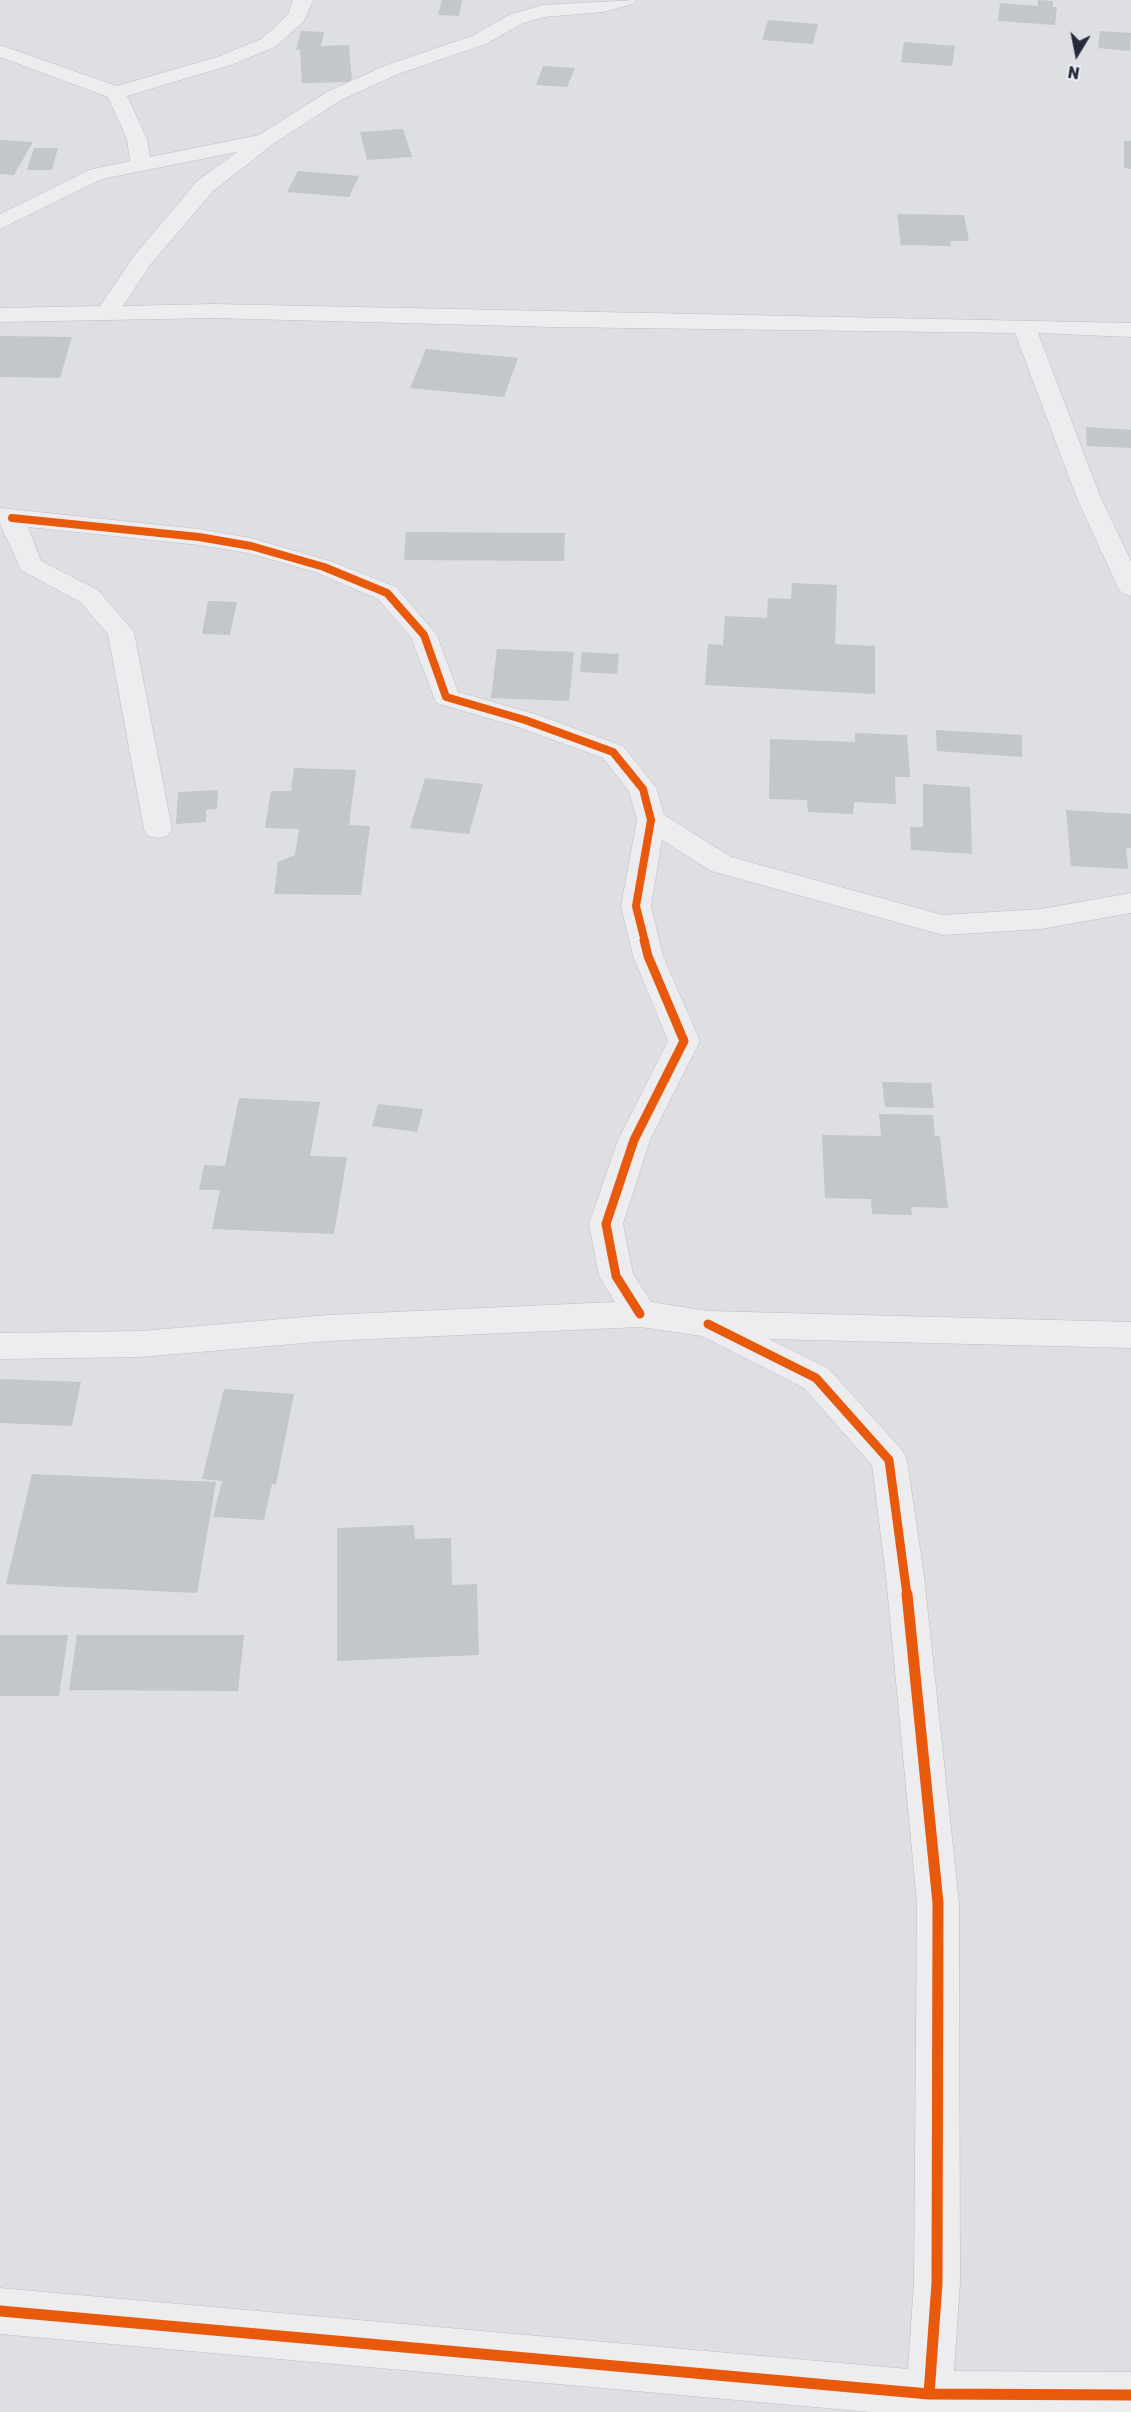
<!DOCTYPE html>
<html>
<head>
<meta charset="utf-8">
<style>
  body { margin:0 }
  #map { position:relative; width:1131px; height:2412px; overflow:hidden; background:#dddfe3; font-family:Rubik,sans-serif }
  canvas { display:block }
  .north { position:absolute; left:1047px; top:24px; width:60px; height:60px; -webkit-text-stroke:4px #ebedf3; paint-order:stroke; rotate:190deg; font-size:16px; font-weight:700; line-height:24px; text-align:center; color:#262b3b }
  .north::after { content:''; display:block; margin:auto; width:21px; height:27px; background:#262b3b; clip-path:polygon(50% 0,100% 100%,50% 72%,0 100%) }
</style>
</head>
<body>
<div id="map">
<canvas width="1131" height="2412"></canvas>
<div class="north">N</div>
</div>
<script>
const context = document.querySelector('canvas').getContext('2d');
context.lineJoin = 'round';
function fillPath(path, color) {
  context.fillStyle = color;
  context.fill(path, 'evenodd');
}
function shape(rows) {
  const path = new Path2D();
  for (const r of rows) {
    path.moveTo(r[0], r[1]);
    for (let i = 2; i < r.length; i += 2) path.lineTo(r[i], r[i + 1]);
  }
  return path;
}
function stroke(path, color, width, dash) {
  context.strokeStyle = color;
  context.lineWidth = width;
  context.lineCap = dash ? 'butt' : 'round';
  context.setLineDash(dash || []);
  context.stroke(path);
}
fillPath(shape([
  [442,0,462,0,459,16,438,15],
  [1038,0,1053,1,1053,7,1057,7,1055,25,998,21,1000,3,1038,6],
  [768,20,818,24,813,44,762,40],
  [301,31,324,32,321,46,349,45,352,82,302,83,300,50,296,50],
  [1100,31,1131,33,1130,51,1098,48],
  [904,42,955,46,952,66,901,62],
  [543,66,575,68,567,87,536,85],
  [403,129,412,157,367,160,360,132],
  [0,140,33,142,14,175,0,174],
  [1124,141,1131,141,1131,169,1124,168],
  [34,148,58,148,52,170,27,170],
  [298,171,359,176,349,197,287,192],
  [897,214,964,215,969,241,950,241,951,246,901,245],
  [0,336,72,337,60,378,0,377],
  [426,349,518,358,504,397,410,388],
  [1086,427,1131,430,1131,448,1087,446],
  [406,532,565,533,564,561,404,560],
  [792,583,837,585,835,644,875,646,875,694,705,685,708,644,723,645,725,616,767,618,768,598,791,599],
  [208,601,237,602,230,635,202,634],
  [497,649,574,652,569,701,491,698],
  [582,652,619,654,617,674,580,672],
  [936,730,1022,735,1022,757,937,751],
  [855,733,907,735,910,777,895,777,896,804,854,802,853,814,808,812,807,800,769,799,770,739,855,742],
  [294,768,356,770,349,825,370,826,361,895,274,894,278,862,295,855,299,829,265,828,271,791,291,791],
  [425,778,483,784,469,834,410,828],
  [923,784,970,787,972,854,911,850,910,827,923,827],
  [218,790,217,809,206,810,206,822,176,824,178,792],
  [1066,810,1131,814,1131,848,1126,848,1128,869,1071,866],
  [882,1082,931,1083,934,1108,885,1107],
  [239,1098,320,1102,310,1156,347,1157,334,1234,212,1229,220,1190,199,1190,204,1165,225,1166],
  [378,1104,423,1109,417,1132,372,1126],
  [879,1114,933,1115,935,1136,940,1136,948,1208,911,1207,912,1215,872,1214,871,1199,825,1198,822,1135,881,1136],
  [0,1379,81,1382,72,1426,0,1423],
  [224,1389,294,1394,276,1484,272,1484,264,1520,213,1517,222,1481,202,1479],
  [32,1474,216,1482,197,1593,6,1584],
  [414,1525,415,1539,451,1538,452,1585,477,1584,479,1655,337,1661,337,1528],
  [0,1635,68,1635,59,1696,0,1696],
  [77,1635,244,1635,238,1691,69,1690]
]), '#c3c6ca');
const minor = shape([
  [293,0,313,0,304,21,275,47,231,65,127,96,147,139,150,157,259,135,327,92,384,66,472,36,509,15,542,5,636,0,633,4,604,12,544,17,523,23,486,44,398,74,341,100,273,144,213,191,150,265,123,306,213,304,1131,323,1131,337,1038,333,1100,496,1131,561,1131,596,1122,593,1118,588,1076,496,1015,333,553,327,213,318,0,322,0,308,100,306,134,256,197,181,237,152,102,179,0,229,0,214,89,170,130,161,127,139,108,97,0,57,0,45,117,86,217,57,261,39,288,15,293,0],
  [0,508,199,529,251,538,333,562,396,587,437,635,458,692,535,714,623,746,657,789,664,815,731,857,943,915,1041,909,1131,893,1131,913,1041,929,943,935,711,871,662,840,651,906,663,956,700,1041,650,1140,623,1224,633,1274,651,1302,708,1311,1131,1322,1131,1348,769,1339,828,1368,902,1450,907,1460,924,1576,959,1903,960,2283,954,2371,1131,2372,1131,2412,870,2412,0,2334,0,2288,908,2369,914,2283,917,1903,886,1576,872,1465,804,1388,702,1336,640,1327,328,1341,141,1357,0,1359,0,1333,141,1331,328,1315,615,1302,599,1276,589,1224,618,1140,668,1041,633,956,621,906,637,820,629,791,603,758,515,726,436,703,411,637,378,599,315,572,248,553,199,545,28,527,41,561,98,590,134,632,172,829,168,836,158,838,148,836,144,829,108,634,80,602,21,570,0,524,0,508]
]);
stroke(minor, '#bcbdc1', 1);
fillPath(minor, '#ededf0');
stroke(shape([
  [12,518,199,537,251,546,324,567,387,593,424,635,446,697,525,720,613,752,643,789,651,820,636,906,645,942]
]), '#e8590c', 8);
stroke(shape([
  [640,1314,616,1276,606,1224,634,1140,684,1041,648,956,644,940],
  [708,1324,816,1378,889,1460,907,1595]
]), '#e8590c', 9);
stroke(shape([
  [907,1594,938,1903,937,2283,929,2394],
  [0,2311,929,2394,1131,2395]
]), '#e8590c', 11);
</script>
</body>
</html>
